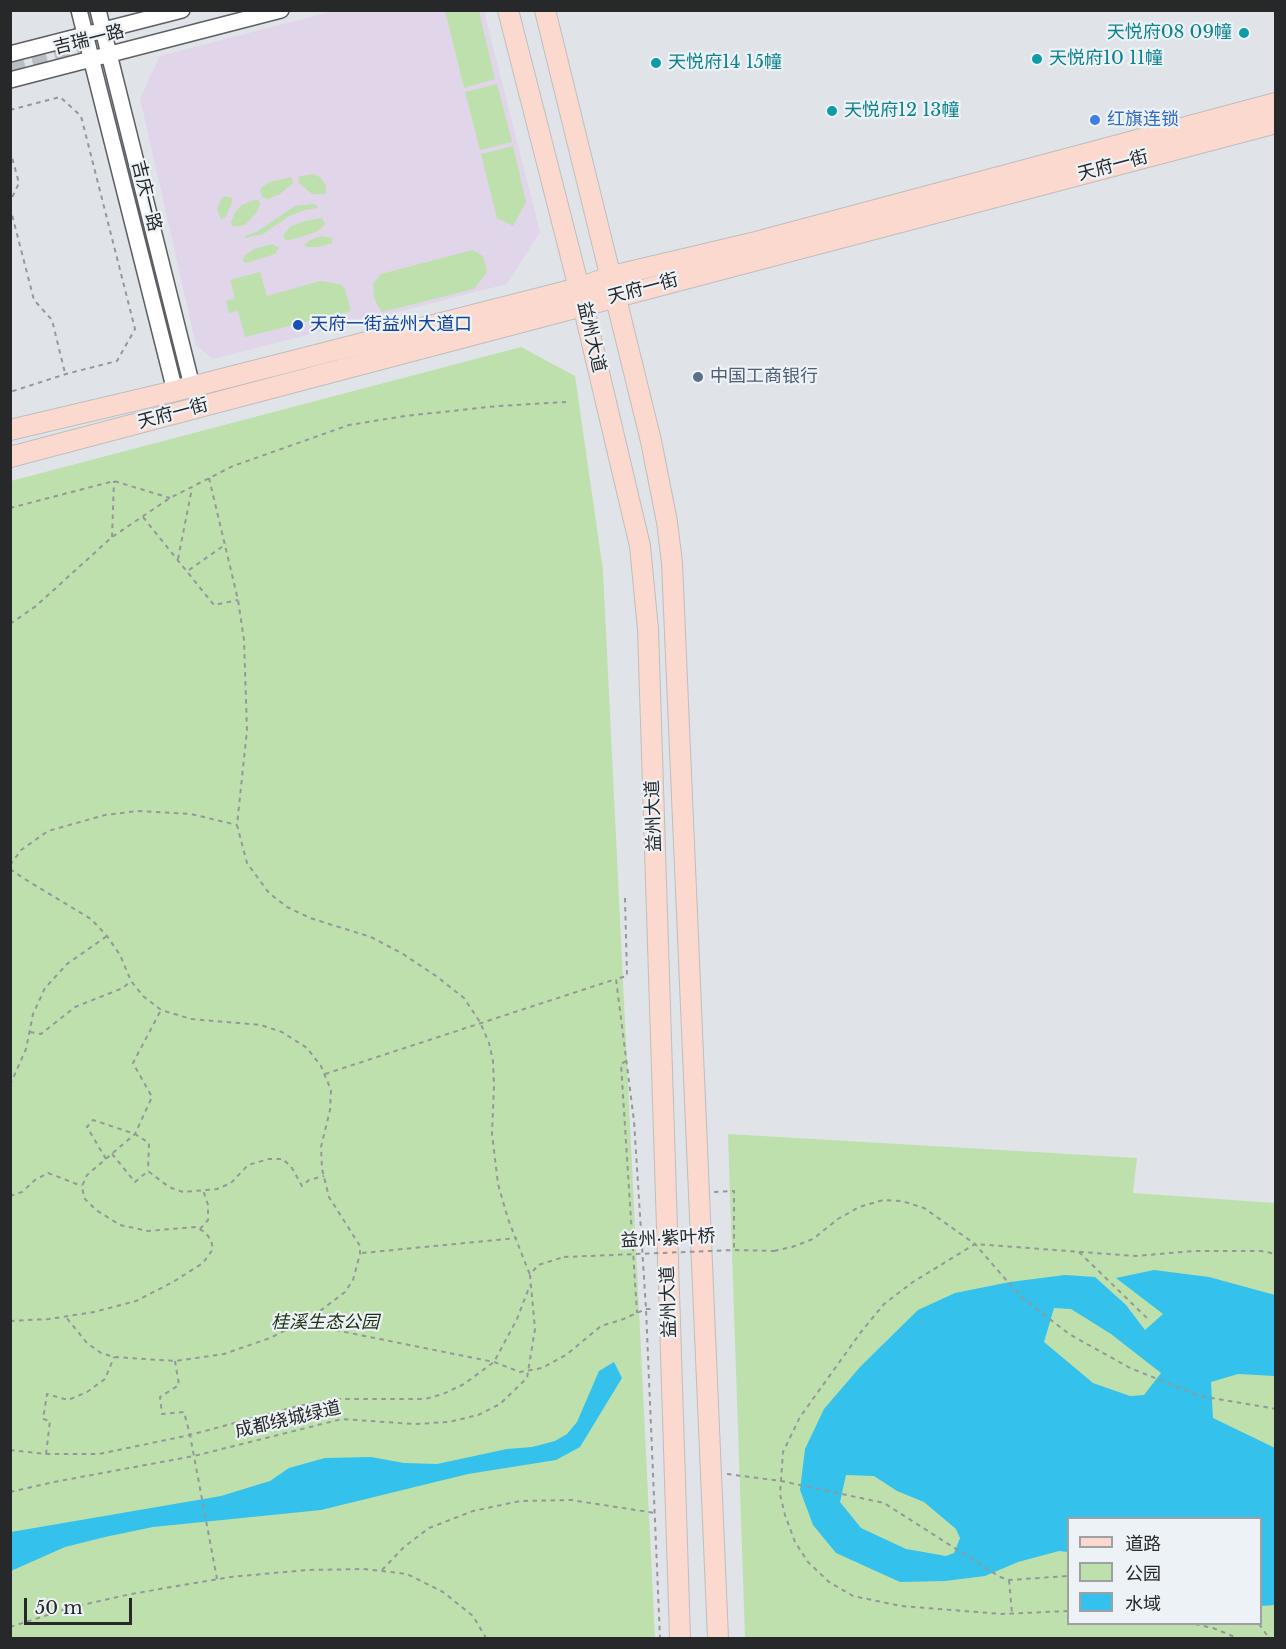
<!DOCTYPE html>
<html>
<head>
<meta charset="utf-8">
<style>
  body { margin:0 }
  #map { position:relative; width:1286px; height:1649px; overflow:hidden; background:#e0e4e8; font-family:"Libre Baskerville","Noto Sans SC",serif }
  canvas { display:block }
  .frame { position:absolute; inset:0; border:12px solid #262829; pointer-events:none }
  .legend { position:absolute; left:1067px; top:1517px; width:195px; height:108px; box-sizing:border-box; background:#edf2f6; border:2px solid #9da1a4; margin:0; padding:8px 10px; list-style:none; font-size:18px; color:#262829 }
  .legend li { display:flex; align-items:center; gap:12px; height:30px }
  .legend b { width:30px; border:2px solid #9da1a4 }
  .scale { position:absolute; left:24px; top:1598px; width:108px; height:27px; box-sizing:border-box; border:3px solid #262829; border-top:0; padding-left:8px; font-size:18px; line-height:21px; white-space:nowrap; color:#262829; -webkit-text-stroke:4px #edf2f6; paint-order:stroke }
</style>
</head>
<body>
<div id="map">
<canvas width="1286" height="1649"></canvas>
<div class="frame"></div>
<ul class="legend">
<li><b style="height:8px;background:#fbd9ce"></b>道路</li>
<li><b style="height:16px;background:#bee0ad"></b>公园</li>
<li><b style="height:16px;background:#34c1eb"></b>水域</li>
</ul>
<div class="scale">50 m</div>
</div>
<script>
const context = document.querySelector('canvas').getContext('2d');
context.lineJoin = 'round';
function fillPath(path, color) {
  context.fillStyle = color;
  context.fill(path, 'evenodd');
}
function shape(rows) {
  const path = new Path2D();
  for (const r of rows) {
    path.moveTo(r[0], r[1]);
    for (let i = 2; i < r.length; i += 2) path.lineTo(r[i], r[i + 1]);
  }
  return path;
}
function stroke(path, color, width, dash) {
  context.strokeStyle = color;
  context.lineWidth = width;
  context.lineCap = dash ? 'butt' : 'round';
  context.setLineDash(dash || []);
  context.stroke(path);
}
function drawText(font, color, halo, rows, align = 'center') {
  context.font = font + ' "Libre Baskerville","Noto Sans SC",serif';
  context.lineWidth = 4.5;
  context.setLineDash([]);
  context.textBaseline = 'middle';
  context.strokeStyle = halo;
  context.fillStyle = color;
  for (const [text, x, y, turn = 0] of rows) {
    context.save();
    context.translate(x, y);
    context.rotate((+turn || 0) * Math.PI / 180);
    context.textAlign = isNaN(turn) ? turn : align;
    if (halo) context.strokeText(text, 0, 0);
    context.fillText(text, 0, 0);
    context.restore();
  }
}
fillPath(shape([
  [334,11,484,11,540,232,507,284,213,359,196,345,140,98,160,56]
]), '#e0d5e9');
fillPath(shape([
  [445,11,479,11,495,79,464,88],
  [497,84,512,142,480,150,465,92],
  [513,146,526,202,513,226,497,218,481,154],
  [314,174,321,178,326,186,326,192,324,194,312,194,299,183,298,177,301,176],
  [291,177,293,183,280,194,268,199,262,197,260,190,262,187,270,182],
  [225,196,232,198,231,205,225,218,221,219,217,209,221,199],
  [254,200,258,200,260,204,257,212,245,225,233,227,231,222,236,211,242,205],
  [312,204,317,205,318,208,305,210,289,216,263,234,244,238,245,236,258,231,295,206],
  [322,218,325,224,318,231,295,239,286,240,283,237,286,232,291,226,306,221],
  [322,236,332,238,332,243,319,247,307,247,304,245,310,240],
  [272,244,279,248,275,254,246,263,243,261,244,256,254,249],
  [473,250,483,256,487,272,474,289,382,312,377,304,374,298,373,284,381,274],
  [260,272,267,296,320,281,340,284,345,289,351,311,245,337,238,311,229,313,226,301,235,299,230,280],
  [521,347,575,376,603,570,655,1638,11,1638,11,481],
  [728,1134,1137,1158,1133,1193,1275,1203,1275,1638,745,1638],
  [1068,1518,1260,1518,1260,1624,1068,1624]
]), '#bee0ad');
fillPath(shape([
  [1154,1270,1209,1277,1275,1295,1275,1376,1238,1374,1211,1382,1213,1418,1275,1448,1275,1605,1261,1606,1260,1518,1068,1518,1068,1552,1059,1551,1018,1562,985,1576,945,1581,900,1582,836,1553,813,1525,800,1490,805,1449,824,1409,860,1367,918,1310,955,1293,1010,1282,1065,1275,1095,1277,1126,1305,1145,1330,1163,1314,1116,1278],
  [1054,1308,1071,1309,1111,1334,1161,1373,1144,1395,1130,1396,1093,1383,1044,1342],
  [846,1475,874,1476,897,1491,924,1502,956,1529,960,1538,954,1553,946,1556,906,1549,861,1528,840,1502],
  [614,1362,622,1378,580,1447,556,1460,468,1474,321,1510,153,1527,105,1537,65,1547,11,1571,11,1532,221,1496,270,1481,289,1468,325,1458,371,1457,404,1463,437,1464,507,1449,532,1447,555,1441,567,1434,577,1422,599,1371]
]), '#34c1eb');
stroke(shape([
  [10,67,97,45,89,10]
]), '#bbbec2', 15, [15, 8]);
const minor = shape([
  [79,10,175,391],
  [98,10,192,386],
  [10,54,182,10],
  [10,80,281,10]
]);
const major = shape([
  [508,10,579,288,640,546,648,629,680,1638],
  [545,10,651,441,667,522,672,563,718,1638],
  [10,430,175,391,579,288,612,276,756,242,1276,103],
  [10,457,1276,123]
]);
stroke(minor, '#5c6064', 18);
stroke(major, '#bebebf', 22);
stroke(shape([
  [10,110,60,97,81,116,135,329,117,361,66,374,10,392],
  [10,150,19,183,10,202],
  [10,207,34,300,52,320,65,373],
  [209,478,238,600,244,640,247,730,237,825,247,863,269,893,287,907,310,918,371,937,403,954,436,976,464,998,480,1022,489,1043,493,1061,494,1086,492,1134,498,1184,508,1219,530,1275],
  [10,508,114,481,170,498],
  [143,517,214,605,238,600],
  [112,537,114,481],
  [178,559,192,488],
  [189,570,226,544],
  [10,624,36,606,112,537,170,498,233,466,349,425,405,416,498,406,566,402],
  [10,865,21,850,48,831,105,815,138,811,191,814,237,825],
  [10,869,23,878,91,919,107,936,120,955,131,981,143,996,161,1010,191,1019,261,1025,282,1032,307,1048,321,1066,331,1090,330,1110,321,1147,322,1169,329,1197,360,1246,360,1254,353,1280,345,1292,316,1314,300,1323,270,1338,224,1354,175,1361,114,1357,101,1353,87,1343,66,1317],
  [625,898,627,976,616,979,634,1121,646,1309,660,1638],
  [30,1032,41,1034,75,1007,123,988,131,981],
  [626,1061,621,1064,637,1313],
  [325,1074,616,979],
  [10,1085,26,1049,33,1014,45,988,67,964,107,936],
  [112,1154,135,1182,148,1171,169,1187,183,1192,217,1189,231,1183,248,1165,269,1159,283,1159,292,1168,302,1186,309,1180,324,1176],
  [106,1159,87,1127,93,1120,135,1134,149,1143,148,1171],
  [714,1192,734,1191,734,1250],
  [10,1196,22,1192,35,1180,48,1173,82,1186],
  [200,1229,208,1220,208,1205,203,1190],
  [774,1251,792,1247,813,1239,838,1219,859,1207,883,1200,902,1201,924,1208,975,1244,1021,1297,1069,1334,1130,1368,1200,1396,1276,1409],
  [1079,1252,1150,1321],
  [362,1253,517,1238],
  [10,1321,49,1319,94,1312,136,1301,173,1282,203,1263,213,1249,211,1240,205,1232,195,1227,148,1231,120,1225,96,1210,84,1198,82,1186,87,1175,135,1134,152,1097,133,1063,161,1010],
  [300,1323,494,1362,520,1372,542,1368,566,1355,601,1326,621,1320,646,1309,652,1309],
  [175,1361,179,1385,160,1397,162,1414,184,1412,190,1435,217,1579],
  [10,1450,46,1454,99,1454,190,1435,298,1406,335,1399,425,1399,443,1394,464,1384,494,1362,517,1319,530,1285],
  [46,1454,50,1421,43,1419,47,1394,68,1400,87,1392,105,1379,114,1357],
  [727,1474,781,1481,884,1503,1000,1577,1009,1580,1068,1576],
  [10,1492,54,1482,194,1456,342,1419,414,1424,449,1422,478,1415,500,1404,527,1378,535,1329,530,1275,538,1265,564,1257],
  [382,1570,404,1547,429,1528,473,1511,520,1501,571,1500,655,1513],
  [1009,1580,1012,1613],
  [1068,1611,1002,1614,901,1606,853,1596,829,1582,808,1562,795,1542,785,1515,780,1494,783,1452,800,1417,861,1332,884,1304,913,1282,975,1244,1135,1256,1194,1251,1261,1251,1276,1254],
  [1195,1624,1213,1628,1237,1638],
  [1259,1624,1269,1638],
  [10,1627,73,1607,131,1594,230,1577,307,1570,364,1569,407,1574,443,1592,473,1616,486,1638]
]), '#94989a', 2, [4.5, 4.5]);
stroke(minor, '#fff', 15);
stroke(major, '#fbd9ce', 20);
stroke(shape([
  [564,1257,734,1250,774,1251]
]), '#94989a', 2, [4.5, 4.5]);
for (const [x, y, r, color] of [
  [1244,33,6,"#0f9aa8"],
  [1037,59,6,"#0f9aa8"],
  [656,63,6,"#0f9aa8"],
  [832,111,6,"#0f9aa8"],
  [1095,120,6,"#3f7fe0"],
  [298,325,6,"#1a4fb4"],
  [698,377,6,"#5c6f8a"]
]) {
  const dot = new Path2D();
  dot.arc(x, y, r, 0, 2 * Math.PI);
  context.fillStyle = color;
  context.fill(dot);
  stroke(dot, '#edf2f6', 2);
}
drawText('18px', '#0d838f', '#edf2f6', [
  ["天悦府08 09幢",1232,33,"right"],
  ["天悦府10 11幢",1049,59],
  ["天悦府14 15幢",668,63],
  ["天悦府12 13幢",844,111]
], 'left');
drawText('18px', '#262829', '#edf2f6', [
  ["吉瑞一路",89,40,-14],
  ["天府一街",1113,166,-15],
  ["吉庆一路",146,196,76],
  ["天府一街",643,289,-15],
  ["益州大道",591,337,77],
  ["天府一街",173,414,-15],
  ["益州大道",654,816,-92],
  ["益州·紫叶桥",668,1239,-3],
  ["益州大道",669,1302,-92],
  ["成都绕城绿道",288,1420,-13]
]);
drawText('18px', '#366cbe', '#edf2f6', [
  ["红旗连锁",1107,120]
], 'left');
drawText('18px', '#164399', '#edf2f6', [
  ["天府一街益州大道口",310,325]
], 'left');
drawText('18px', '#4e5e75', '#edf2f6', [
  ["中国工商银行",710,377]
], 'left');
drawText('italic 18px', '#1a300e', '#edf2f6', [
  ["桂溪生态公园",325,1323]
]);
</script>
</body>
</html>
